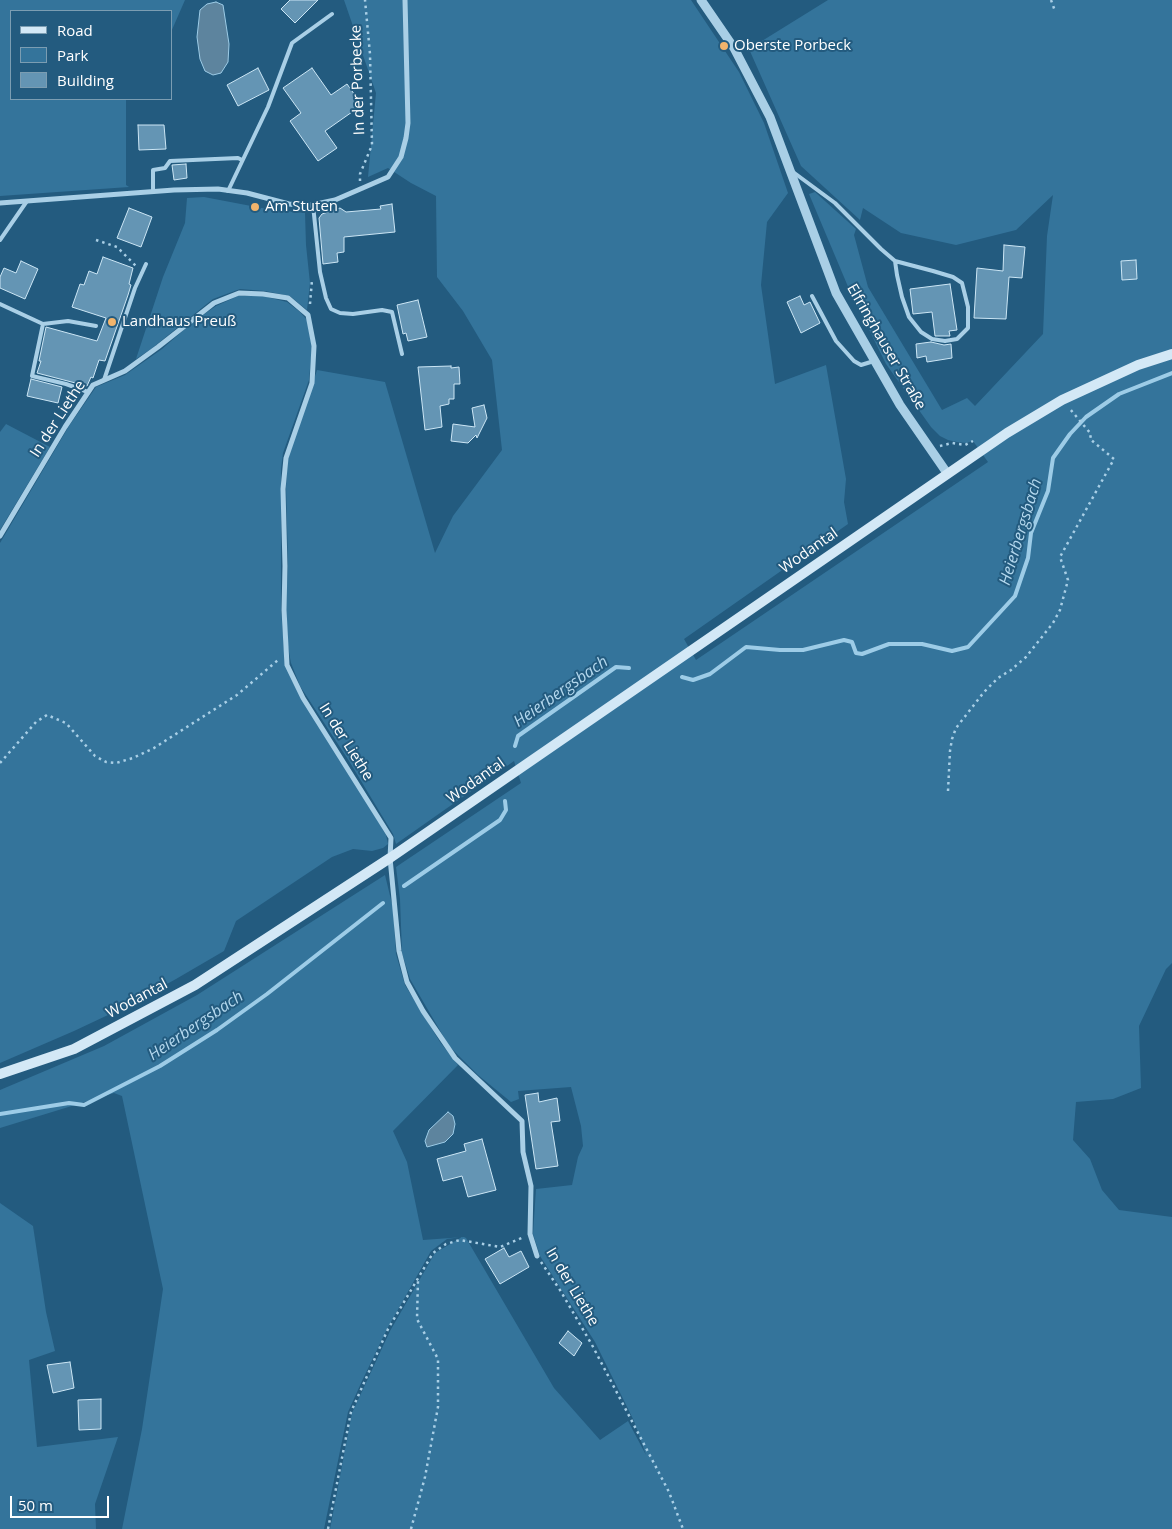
<!DOCTYPE html>
<html>
<head>
<meta charset="utf-8">
<style>
  body { margin:0 }
  #map { position:relative; width:1172px; height:1529px; overflow:hidden; background:#235b7f; font-family:"Open Sans",sans-serif }
  canvas { display:block }
  .legend { position:absolute; left:10px; top:10px; width:162px; height:90px; box-sizing:border-box; background:#235b7f; border:1px solid #7b9db2; margin:0; padding:6px 9px; list-style:none; font-size:15px; color:#fff }
  .legend li { display:flex; align-items:center; gap:10px; height:25px }
  .legend b { width:25px; border:1px solid #7b9db2 }
  .scale { position:absolute; left:10px; top:1496px; width:99px; height:22px; box-sizing:border-box; border:2px solid #fff; border-top:0; padding-left:6px; font-size:15px; line-height:18px; white-space:nowrap; color:#fff; -webkit-text-stroke:4px #235b7f; paint-order:stroke }
</style>
</head>
<body>
<div id="map">
<canvas width="1172" height="1529"></canvas>
<ul class="legend">
<li><b style="height:6px;background:#d3e8f6"></b>Road</li>
<li><b style="height:14px;background:#34749b"></b>Park</li>
<li><b style="height:14px;background:#6495b4"></b>Building</li>
</ul>
<div class="scale">50 m</div>
</div>
<script>
const context = document.querySelector('canvas').getContext('2d');
context.lineJoin = 'round';
function fillPath(path, color) {
  context.fillStyle = color;
  context.fill(path, 'evenodd');
}
function shape(rows) {
  const path = new Path2D();
  for (const r of rows) {
    path.moveTo(r[0], r[1]);
    for (let i = 2; i < r.length; i += 2) path.lineTo(r[i], r[i + 1]);
  }
  return path;
}
function stroke(path, color, width, dash) {
  context.strokeStyle = color;
  context.lineWidth = width;
  context.lineCap = dash ? 'butt' : 'round';
  context.setLineDash(dash || []);
  context.stroke(path);
}
function drawText(font, color, halo, rows, align = 'center') {
  context.font = font + ' "Open Sans",sans-serif';
  context.lineWidth = 4;
  context.setLineDash([]);
  context.textBaseline = 'middle';
  context.strokeStyle = halo;
  context.fillStyle = color;
  for (const [text, x, y, turn = 0] of rows) {
    context.save();
    context.translate(x, y);
    context.rotate((+turn || 0) * Math.PI / 180);
    context.textAlign = isNaN(turn) ? turn : align;
    if (halo) context.strokeText(text, 0, 0);
    context.fillText(text, 0, 0);
    context.restore();
  }
}
fillPath(shape([
  [0,0,185,0,171,32,171,11,11,11,11,99,126,99,126,185,129,187,0,196],
  [344,0,691,0,739,72,764,123,788,193,767,222,761,285,775,384,826,365,846,479,844,502,848,524,684,639,696,660,988,462,973,441,966,443,957,442,948,440,940,436,931,427,886,364,849,289,809,194,815,192,856,229,854,235,868,287,942,410,967,398,975,406,1043,334,1047,236,1053,195,1016,230,956,245,901,233,863,208,860,220,801,166,749,49,828,0,1172,0,1172,963,1166,969,1139,1026,1141,1088,1113,1099,1076,1102,1073,1140,1090,1159,1102,1190,1119,1210,1172,1217,1172,1529,330,1529,352,1413,390,1331,435,1253,462,1237,447,1239,431,1251,387,1329,362,1381,348,1412,324,1529,122,1529,142,1429,163,1289,122,1096,114,1093,0,1128,0,1090,104,1046,197,995,385,875,393,908,396,954,405,985,440,1042,458,1065,393,1131,407,1162,423,1240,464,1237,466,1238,554,1388,600,1440,628,1421,646,1455,634,1421,595,1342,540,1256,533,1234,536,1189,572,1185,578,1157,583,1146,581,1126,571,1087,518,1091,519,1099,511,1102,478,1075,449,1046,410,979,402,953,400,899,396,867,521,783,514,761,396,844,393,834,349,761,300,686,291,663,288,647,286,609,288,564,286,487,288,458,317,370,385,382,435,553,453,516,502,450,492,360,463,311,437,277,436,196,411,183,388,168,368,177,376,93],
  [204,197,267,209,305,213,306,245,310,283,307,310,290,296,265,291,240,289,213,299,151,349,136,359,163,277,185,223,187,198],
  [238,296,263,296,287,302,300,312,307,320,312,346,309,380,283,453,281,469,281,609,285,664,386,835,388,844,383,848,372,851,353,849,332,857,236,921,224,951,176,979,125,1007,74,1031,0,1063,0,543,69,426,96,387,125,375,162,349,194,321,216,306],
  [6,424,50,447,0,530,0,432],
  [0,1203,33,1226,46,1312,55,1351,29,1360,37,1447,118,1437,95,1504,96,1529,0,1529]
]), '#34749b');
const water = shape([
  [216,2,223,5,229,44,228,62,221,73,213,75,205,71,200,59,197,37,200,10,207,4,216,2],
  [448,1112,453,1116,455,1124,453,1134,445,1142,427,1147,425,1141,429,1130,448,1112]
]);
fillPath(water, '#5d849e');
stroke(water, '#9dcce7', 1);
stroke(shape([
  [682,677,693,680,710,674,746,647,780,650,803,650,844,640,852,642,856,653,862,654,889,644,922,644,952,651,968,647,1015,596,1028,558,1031,533,1048,491,1053,458,1070,434,1086,417,1119,394,1172,373],
  [515,746,518,736,616,667,629,668],
  [404,886,500,820,506,810,505,801],
  [0,1114,69,1103,84,1105,160,1066,217,1030,267,994,383,903]
]), '#9dcce7', 4);
const building = shape([
  [290,0,318,0,295,23,281,9,290,0],
  [258,68,269,90,238,106,227,85,258,68],
  [312,68,331,95,347,84,362,105,325,131,337,148,318,161,290,121,301,113,283,88,312,68],
  [138,125,164,125,166,149,139,150,138,125],
  [186,164,187,178,174,180,172,165,186,164],
  [392,204,395,232,344,237,344,252,337,253,338,262,323,264,319,218,322,214,340,208,346,212,381,209,380,206,392,204],
  [129,208,152,217,141,247,117,238,129,208],
  [1004,245,1025,247,1022,278,1009,277,1006,319,974,318,977,268,1003,271,1004,245],
  [103,257,133,268,129,284,131,285,128,295,105,361,99,360,93,378,91,377,87,386,37,373,41,361,39,361,46,327,97,341,106,318,72,307,80,284,84,285,89,271,97,274,103,257],
  [1136,260,1137,279,1122,280,1121,261,1136,260],
  [21,261,38,269,25,299,0,288,0,277,4,268,16,273,21,261],
  [950,284,957,330,949,331,950,336,935,336,932,312,913,314,910,289,950,284],
  [800,296,804,305,810,302,820,323,801,333,787,302,800,296],
  [418,300,427,337,408,341,406,333,403,334,397,305,418,300],
  [931,342,944,345,951,344,952,358,927,362,926,356,917,358,916,344,931,342],
  [451,366,451,368,459,367,460,384,454,384,454,399,449,399,449,404,440,406,442,427,425,430,418,367,451,366],
  [31,379,62,387,58,403,27,396,31,379],
  [484,405,487,418,477,438,476,435,468,443,451,441,453,424,475,427,472,408,484,405],
  [538,1093,539,1102,557,1098,560,1121,551,1122,558,1166,536,1169,525,1095,538,1093],
  [482,1139,496,1190,468,1197,462,1176,443,1181,437,1159,466,1151,464,1144,482,1139],
  [504,1248,509,1257,521,1251,529,1267,500,1284,485,1259,504,1248],
  [568,1331,582,1343,574,1356,559,1343,568,1331],
  [70,1362,74,1388,53,1393,47,1365,70,1362],
  [101,1399,101,1429,79,1430,78,1400,101,1399]
]);
fillPath(building, '#6495b4');
stroke(building, '#cce6f5', 1);
stroke(shape([
  [1051,0,1055,11],
  [360,181,360,174,372,145,370,54,365,0],
  [96,240,117,247,136,266],
  [310,304,312,280],
  [940,446,952,443,965,445,973,441],
  [0,763,36,722,47,715,66,723,95,756,106,762,116,763,133,758,154,748,237,695,278,660],
  [948,791,950,751,952,739,956,728,984,692,998,678,1011,670,1026,657,1053,623,1060,610,1068,580,1060,557,1114,459,1090,439,1091,434,1070,409],
  [541,1262,560,1290,592,1345,669,1492,683,1529],
  [328,1529,351,1412,388,1329,433,1253,446,1244,460,1240,500,1247,524,1237],
  [411,1529,425,1477,438,1407,438,1359,417,1319,418,1279]
]), '#a9cfe6', 2.5, [2.5, 4]);
stroke(shape([
  [793,172,835,203,881,249,895,261,897,275,902,297,909,317,921,332,932,339,945,341,957,339,968,328,968,307,962,283,953,277,933,271,895,261],
  [228,191,268,107,292,43,332,14],
  [153,192,153,170,165,168,170,161,238,158,242,160],
  [313,205,320,272,326,298,331,309,340,313,353,314,382,310,392,312,402,354],
  [0,240,27,201],
  [812,296,836,341,854,361,861,365,874,361],
  [0,304,43,324,32,376,66,384,88,392],
  [43,324,68,321,96,326],
  [104,380,135,288,146,264]
]), '#a9cfe6', 4);
stroke(shape([
  [0,203,174,190,218,189,247,193,289,204,307,206,335,200,388,177,401,157,406,138,408,123,405,0],
  [0,536,65,427,93,385,125,371,158,347,214,303,239,293,263,294,288,298,308,315,314,346,312,383,286,458,283,489,285,566,284,610,287,665,303,698,391,838,390,858,399,951,407,982,423,1011,455,1058,522,1121,523,1152,531,1186,530,1234,537,1256]
]), '#a9cfe6', 5);
stroke(shape([
  [701,0,734,48,770,117,836,293,900,405,947,473]
]), '#a9cfe6', 9);
stroke(shape([
  [0,1074,74,1049,195,985,390,858,1007,433,1062,400,1138,365,1172,354]
]), '#d3e8f6', 10);
for (const [x, y, r, color] of [
  [724,46,5,"#f1b46c"],
  [255,207,5,"#f1b46c"],
  [112,322,5,"#f1b46c"]
]) {
  const dot = new Path2D();
  dot.arc(x, y, r, 0, 2 * Math.PI);
  context.fillStyle = color;
  context.fill(dot);
  stroke(dot, '#235b7f', 2);
}
drawText('15px', '#fff', '#235b7f', [
  ["Oberste Porbeck",734,46],
  ["Am Stuten",265,207],
  ["Landhaus Preuß",122,322]
], 'left');
drawText('15px', '#fff', '#235b7f', [
  ["In der Porbecke",358,80,-92],
  ["Elfringhauser Straße",886,347,60],
  ["In der Liethe",58,419,-57],
  ["Wodantal",809,551,-35],
  ["In der Liethe",346,742,58],
  ["Wodantal",476,781,-35],
  ["Wodantal",137,999,-28],
  ["In der Liethe",572,1287,59]
]);
drawText('italic 16px', '#b4d8ee', '#235b7f', [
  ["Heierbergsbach",1021,532,-73],
  ["Heierbergsbach",561,692,-35],
  ["Heierbergsbach",196,1026,-34]
]);
</script>
</body>
</html>
